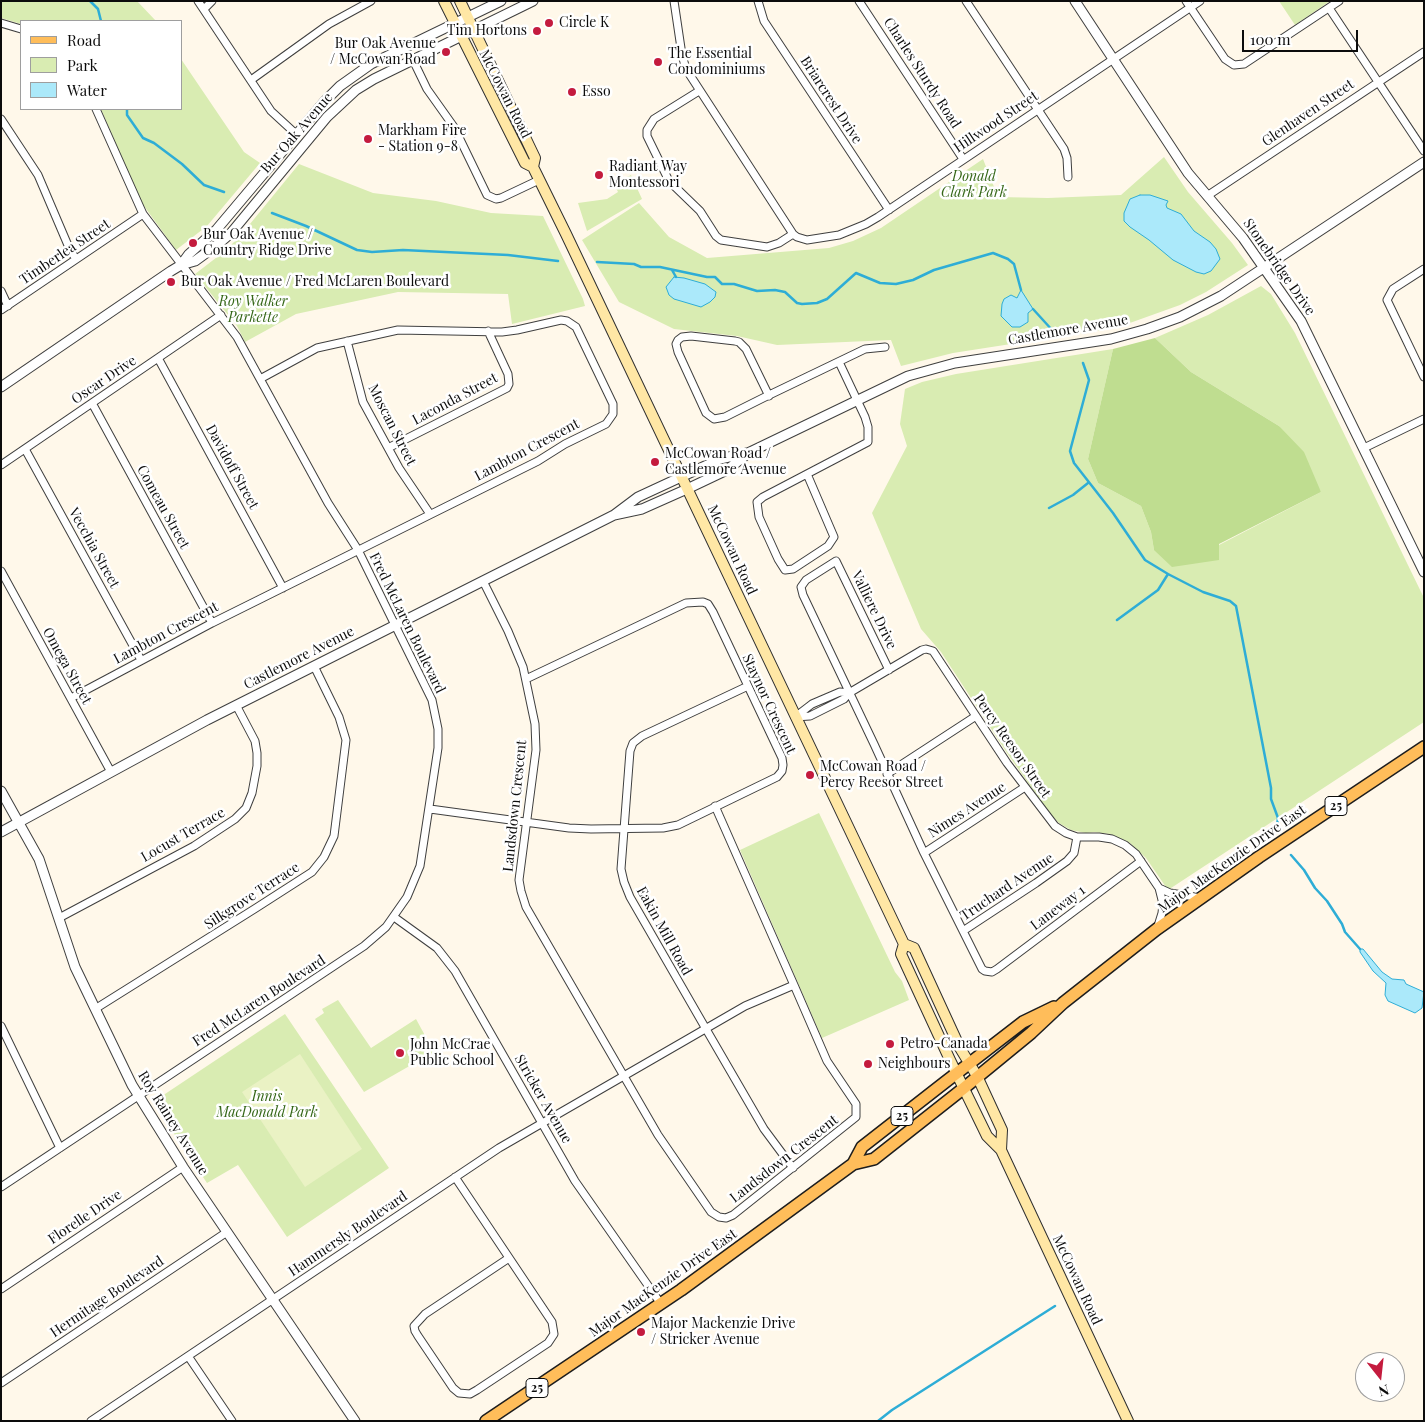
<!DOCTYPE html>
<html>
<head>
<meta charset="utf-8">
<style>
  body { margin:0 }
  #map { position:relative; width:1425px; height:1422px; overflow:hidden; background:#fff8ea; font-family:"Playfair Display",serif }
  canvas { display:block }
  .frame { position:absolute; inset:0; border:2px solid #0c0c0c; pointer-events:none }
  .legend { position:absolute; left:20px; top:20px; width:162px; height:90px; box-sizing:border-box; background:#fff; border:1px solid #9e9e9e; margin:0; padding:6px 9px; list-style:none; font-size:15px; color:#0c0c0c }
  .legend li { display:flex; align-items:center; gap:10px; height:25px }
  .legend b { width:25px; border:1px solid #9e9e9e }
  .north { position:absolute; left:1355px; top:1352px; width:50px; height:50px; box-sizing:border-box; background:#fff; border:1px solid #9e9e9e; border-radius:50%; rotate:164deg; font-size:14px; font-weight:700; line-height:20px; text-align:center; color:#0c0c0c }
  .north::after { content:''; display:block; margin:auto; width:18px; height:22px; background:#c41b3e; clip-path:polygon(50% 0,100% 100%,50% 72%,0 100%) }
  .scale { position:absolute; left:1242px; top:30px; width:116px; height:22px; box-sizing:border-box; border:2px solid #0c0c0c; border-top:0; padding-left:6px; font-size:15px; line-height:18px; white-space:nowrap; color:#0c0c0c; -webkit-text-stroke:4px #fff; paint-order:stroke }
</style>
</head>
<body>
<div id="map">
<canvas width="1425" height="1422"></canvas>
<div class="frame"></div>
<ul class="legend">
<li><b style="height:6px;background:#ffbd5a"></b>Road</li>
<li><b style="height:14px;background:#d9ecb2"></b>Park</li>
<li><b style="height:14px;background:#abe9fa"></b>Water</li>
</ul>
<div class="north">N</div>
<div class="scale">100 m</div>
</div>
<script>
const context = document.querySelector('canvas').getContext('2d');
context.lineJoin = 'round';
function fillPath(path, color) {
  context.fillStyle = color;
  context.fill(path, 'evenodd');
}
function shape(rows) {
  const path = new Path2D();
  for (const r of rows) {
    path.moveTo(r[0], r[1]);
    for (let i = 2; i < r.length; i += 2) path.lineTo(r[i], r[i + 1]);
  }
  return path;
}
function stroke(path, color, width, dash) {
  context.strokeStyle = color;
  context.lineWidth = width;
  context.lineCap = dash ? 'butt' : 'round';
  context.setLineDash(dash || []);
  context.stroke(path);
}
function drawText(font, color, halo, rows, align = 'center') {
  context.font = font + ' "Playfair Display",serif';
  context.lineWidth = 5;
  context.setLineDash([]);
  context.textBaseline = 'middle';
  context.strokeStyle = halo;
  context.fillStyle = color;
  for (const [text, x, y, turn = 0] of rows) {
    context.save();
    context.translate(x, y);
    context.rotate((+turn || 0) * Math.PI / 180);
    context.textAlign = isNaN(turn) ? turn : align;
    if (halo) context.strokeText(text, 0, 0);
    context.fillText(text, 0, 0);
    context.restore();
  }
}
fillPath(shape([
  [1,1,137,1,156,21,21,21,21,24,1,18],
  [1279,1,1330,1,1295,25],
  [181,59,244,152,260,163,207,226,176,250,141,202,101,109,181,109],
  [1164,157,1188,192,1232,243,1248,265,1206,292,1180,305,1127,324,1101,330,953,353,901,366,891,340,777,345,737,336,674,329,619,302,582,240,639,203,669,237,707,258,829,248,853,241,881,228,983,159,998,197,1048,198,1121,195],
  [299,164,373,193,436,201,491,213,543,216,583,299,585,306,512,324,508,294,398,292,296,314,245,342,237,326,195,274,225,251,241,235],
  [631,175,642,199,587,231,578,203,607,199,618,192,614,184],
  [1261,286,1271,294,1295,333,1424,598,1424,722,1168,890,1146,858,1130,843,1110,834,1094,832,1086,833,1071,830,1059,823,1050,814,1007,753,941,652,921,629,872,513,907,446,900,424,905,389,922,382,956,374,1113,349,1088,459,1098,483,1141,506,1151,532,1154,550,1219,545,1321,492,1279,426,1191,372,1155,338,1208,315],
  [819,813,895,972,902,981,909,1000,822,1038,740,850],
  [338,1000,371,1048,416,1019,434,1052,364,1092,315,1019,324,1013,322,1009],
  [285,1014,389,1168,287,1237,238,1165,207,1183,153,1102]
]), '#d9ecb2');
fillPath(shape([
  [1155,338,1191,372,1279,426,1304,452,1321,492,1219,544,1219,560,1172,567,1154,550,1151,532,1141,506,1098,483,1088,459,1113,349]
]), '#bfdd90');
fillPath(shape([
  [300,1054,362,1149,305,1187,242,1092]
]), '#eaf2c4');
const water = shape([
  [1140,195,1150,195,1168,201,1166,205,1167,208,1181,214,1194,231,1210,242,1216,249,1220,259,1211,271,1204,274,1196,272,1173,260,1149,240,1130,227,1124,221,1124,213,1130,199,1140,195],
  [674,277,684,278,705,284,716,292,715,297,710,302,701,307,674,299,669,295,666,287,674,277],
  [1021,290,1033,309,1028,313,1028,322,1020,327,1012,327,1001,316,1002,304,1004,299,1011,295,1017,298,1021,290],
  [1360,949,1363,949,1382,972,1392,979,1404,980,1406,984,1424,992,1422,1008,1415,1013,1388,1001,1385,995,1386,983,1373,971,1360,952,1360,949]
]);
fillPath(water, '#abe9fa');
stroke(water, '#2eadd6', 1);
stroke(shape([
  [90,1,98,9,101,21],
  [127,109,127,115,143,138,154,143,182,164,204,185,224,192],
  [272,213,306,226,357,250,372,252,403,250,508,255,558,261],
  [597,262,634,264,641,267,660,267,707,277,715,277,722,284,734,284,757,291,775,290,785,292,797,303,802,304,817,303,827,299,856,273,880,283,896,284,913,280,934,270,993,253,1008,259,1014,264,1021,290],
  [672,270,676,277],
  [1033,309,1053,331],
  [1083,363,1089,380,1070,451,1074,463,1113,513,1145,560,1168,574,1203,592,1230,601,1236,606,1271,788,1271,799,1278,818,1277,826],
  [1049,508,1073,495,1088,483],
  [1117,620,1158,590,1168,574],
  [1291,855,1304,870,1315,888,1327,901,1342,924,1345,932,1360,949],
  [878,1421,892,1410,1055,1306]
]), '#2eadd6', 2.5);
const minor = shape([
  [198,1,271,111,296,134],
  [674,1,682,55,686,69,793,234,797,237,807,240,839,235,866,224,878,217,1200,1],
  [758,1,764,21,889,210],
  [859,1,963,159],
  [966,1,1064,149,1067,158,1068,177],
  [1186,1,1225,59,1234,65,1244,64,1339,1],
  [1329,8,1424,151],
  [204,9,212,1],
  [1,23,21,29],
  [413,60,427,89,454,127,487,195,496,199,501,198,539,180],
  [251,80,329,24,371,1],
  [699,91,654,119,647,130,647,136,669,181,700,211,716,236,721,240,767,247,779,243,793,234],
  [1,119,38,175,70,250,76,259],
  [1207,196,1424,52],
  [1424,269,1393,289,1387,300,1424,377],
  [1,291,8,306],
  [1,310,143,214],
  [347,341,363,402,399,468,430,514],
  [158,358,283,588],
  [769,396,746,349,739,342,735,341,691,336,682,337,678,340,676,344,678,352,706,413,714,419,725,417,763,398,865,349,885,347],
  [92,403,212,623],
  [388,448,507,388,509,384,508,374,488,331],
  [1364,448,1424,419],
  [25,449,141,660],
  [1,465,221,315],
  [807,474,834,537,828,546,793,569,785,570,778,559,759,517,757,502,763,497,868,442,868,427,865,417,839,362],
  [1,571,111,772],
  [483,581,508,631,523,667,535,724,536,750,519,880,521,891,526,907,658,1135,711,1212,719,1217,726,1218,733,1215,856,1117,856,1104,827,1061,794,985],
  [889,670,836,561,806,580,801,587,803,595,874,744,924,853,982,969,985,971,992,972,997,969,1141,861],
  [748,686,642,736,633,743,630,751,621,869,624,882,630,897,706,1029,764,1129,793,1168],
  [71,698,212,623,538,461,565,444,606,424,613,414,613,404,576,327,567,321,561,320,517,330,502,332,398,330,317,348,260,379],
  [795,717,810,716,844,699,849,693,922,650,926,649,933,651,1007,763,1055,826,1066,833,1077,837,1099,837,1112,839,1125,845,1136,854,1159,888,1163,904,1162,913,1157,929],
  [795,717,812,704,840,692,849,693],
  [887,774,976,716],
  [430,809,569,828,591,829,663,828,678,825,777,777,782,771,783,765,782,758,713,612,708,604,703,602,686,603,526,679],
  [924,853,1025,787],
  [1159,888,1170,893,1201,898],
  [394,917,437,948,455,971,575,1181,661,1304],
  [59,918,194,846,235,819,246,808,252,793,257,766,257,753,255,741,236,705],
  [963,931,1036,883,1067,861,1074,853,1077,837],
  [95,1009,256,908,312,872,324,857,334,836,346,740,339,717,314,666],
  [1,1026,60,1148],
  [455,1177,552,1322,554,1334,548,1343,477,1390,470,1394,459,1393,453,1388,418,1336,415,1331,414,1326,425,1314,509,1258],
  [1,1187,364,946,386,927,407,897,420,866,438,748,438,729,432,700,358,550,328,503,237,337,143,214,96,109],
  [1,1289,183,1167],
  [188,1356,232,1421],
  [1,1383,227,1232],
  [91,1421,499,1148,745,1006,794,985,715,806]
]);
const tertiary = shape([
  [1075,1,1188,173,1243,238,1301,321,1424,572],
  [181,265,189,254,217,229,324,102,340,86,371,64,501,1],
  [1,387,171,271,181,265,195,261,217,245,231,233,327,117,356,90,374,79,533,1],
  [614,515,642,509,687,489,727,470,750,452,908,376,955,363,1111,339,1147,329,1180,317,1221,296,1424,162],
  [1,791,39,859,75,967,132,1085,183,1167,355,1421],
  [1,832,207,720,614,515,638,497,720,459,746,453]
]);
const secondary = shape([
  [444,1,525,163,533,167,566,234,904,944,914,948,960,1048,977,1076,1002,1130,1001,1150],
  [460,1,535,158,533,167],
  [904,944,901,954,950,1060,987,1136,1001,1150,1128,1421]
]);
const primary = shape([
  [853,1164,862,1147,944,1083,1023,1022,1054,1007],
  [486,1421,681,1290,853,1164,874,1159,964,1088,1031,1033,1063,1003,1157,929,1259,857,1424,747]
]);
stroke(minor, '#3f3f3f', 9);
stroke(tertiary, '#3f3f3f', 11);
stroke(secondary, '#2e2e2e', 12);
stroke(primary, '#1d1d1d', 14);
stroke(minor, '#fff', 7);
stroke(tertiary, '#fff', 9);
stroke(secondary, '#ffe7a5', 10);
stroke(primary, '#ffbd5a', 11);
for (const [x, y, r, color] of [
  [549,23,5,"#c41b3e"],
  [537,31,5,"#c41b3e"],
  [446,52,5,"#c41b3e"],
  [658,62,5,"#c41b3e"],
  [572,92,5,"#c41b3e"],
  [368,139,5,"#c41b3e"],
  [599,175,5,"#c41b3e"],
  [193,243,5,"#c41b3e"],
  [171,282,5,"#c41b3e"],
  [655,462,5,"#c41b3e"],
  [810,775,5,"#c41b3e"],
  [890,1044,5,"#c41b3e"],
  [400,1053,5,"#c41b3e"],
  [868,1064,5,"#c41b3e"],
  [641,1332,5,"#c41b3e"]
]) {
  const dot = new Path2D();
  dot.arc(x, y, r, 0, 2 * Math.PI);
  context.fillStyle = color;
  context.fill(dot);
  stroke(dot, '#fff', 2);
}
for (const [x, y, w] of [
  [1336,806,22],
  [902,1116,22],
  [537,1388,22]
]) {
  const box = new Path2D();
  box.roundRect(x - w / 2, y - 9.5, w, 19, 4);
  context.fillStyle = '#fff';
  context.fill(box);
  stroke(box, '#0c0c0c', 1);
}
drawText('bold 12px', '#0c0c0c', null, [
  ["25",1336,806],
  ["25",902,1116],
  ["25",537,1388]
]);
drawText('14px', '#0c0c0c', '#fff', [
  ["Circle K",559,23],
  ["Tim Hortons",527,31,"right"],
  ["Bur Oak Avenue",436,44,"right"],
  ["/ McCowan Road",436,60,"right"],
  ["The Essential",668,54],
  ["Condominiums",668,70],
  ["Esso",582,92],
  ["Markham Fire",378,131],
  ["- Station 9-8",378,147],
  ["Radiant Way",609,167],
  ["Montessori",609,183],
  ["Bur Oak Avenue /",203,235],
  ["Country Ridge Drive",203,251],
  ["Bur Oak Avenue / Fred McLaren Boulevard",181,282],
  ["McCowan Road /",665,454],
  ["Castlemore Avenue",665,470],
  ["McCowan Road /",820,767],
  ["Percy Reesor Street",820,783],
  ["Petro-Canada",900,1044],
  ["John McCrae",410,1045],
  ["Public School",410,1061],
  ["Neighbours",878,1064],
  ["Major Mackenzie Drive",651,1324],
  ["/ Stricker Avenue",651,1340]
], 'left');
drawText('14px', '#0c0c0c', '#fff', [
  ["Charles Sturdy Road",922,73,57],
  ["McCowan Road",505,94,63],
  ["Briarcrest Drive",831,100,57],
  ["Glenhaven Street",1308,113,-34],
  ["Hillwood Street",996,122,-34],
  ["Bur Oak Avenue",297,133,-49],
  ["Timberlea Street",65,252,-34],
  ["Stonebridge Drive",1279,267,55],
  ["Castlemore Avenue",1068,330,-10],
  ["Oscar Drive",104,380,-34],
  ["Laconda Street",455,399,-28],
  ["Moscan Street",392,425,63],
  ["Lambton Crescent",527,450,-28],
  ["Davidoff Street",232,467,61],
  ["Comeau Street",163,507,61],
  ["Vecchia Street",94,548,61],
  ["McCowan Road",732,550,65],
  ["Valliere Drive",874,610,64],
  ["Fred McLaren Boulevard",407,623,64],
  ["Lambton Crescent",166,633,-28],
  ["Castlemore Avenue",299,658,-27],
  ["Omega Street",67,666,61],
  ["Staynor Crescent",769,704,65],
  ["Percy Reesor Street",1012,746,55],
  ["Landsdown Crescent",515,806,-84],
  ["Nimes Avenue",967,810,-33],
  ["Locust Terrace",183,835,-30],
  ["Major MacKenzie Drive East",1232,859,-35],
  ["Truchard Avenue",1007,887,-34],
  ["Silkgrove Terrace",252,896,-33],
  ["Laneway 1",1058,908,-37],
  ["Eakin Mill Road",664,931,61],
  ["Fred McLaren Boulevard",259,1001,-33],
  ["Stricker Avenue",543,1099,60],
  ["Roy Rainey Avenue",173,1123,58],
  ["Landsdown Crescent",784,1159,-38],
  ["Florelle Drive",85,1217,-34],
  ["Hammersly Boulevard",348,1234,-34],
  ["McCowan Road",1077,1280,65],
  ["Major MacKenzie Drive East",663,1283,-35],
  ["Hermitage Boulevard",107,1297,-34]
]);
drawText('italic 14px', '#356718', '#fff', [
  ["Donald",974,177],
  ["Clark Park",974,193],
  ["Roy Walker",253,302],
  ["Parkette",253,318],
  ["Innis",267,1097],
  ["MacDonald Park",267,1113]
]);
</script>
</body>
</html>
